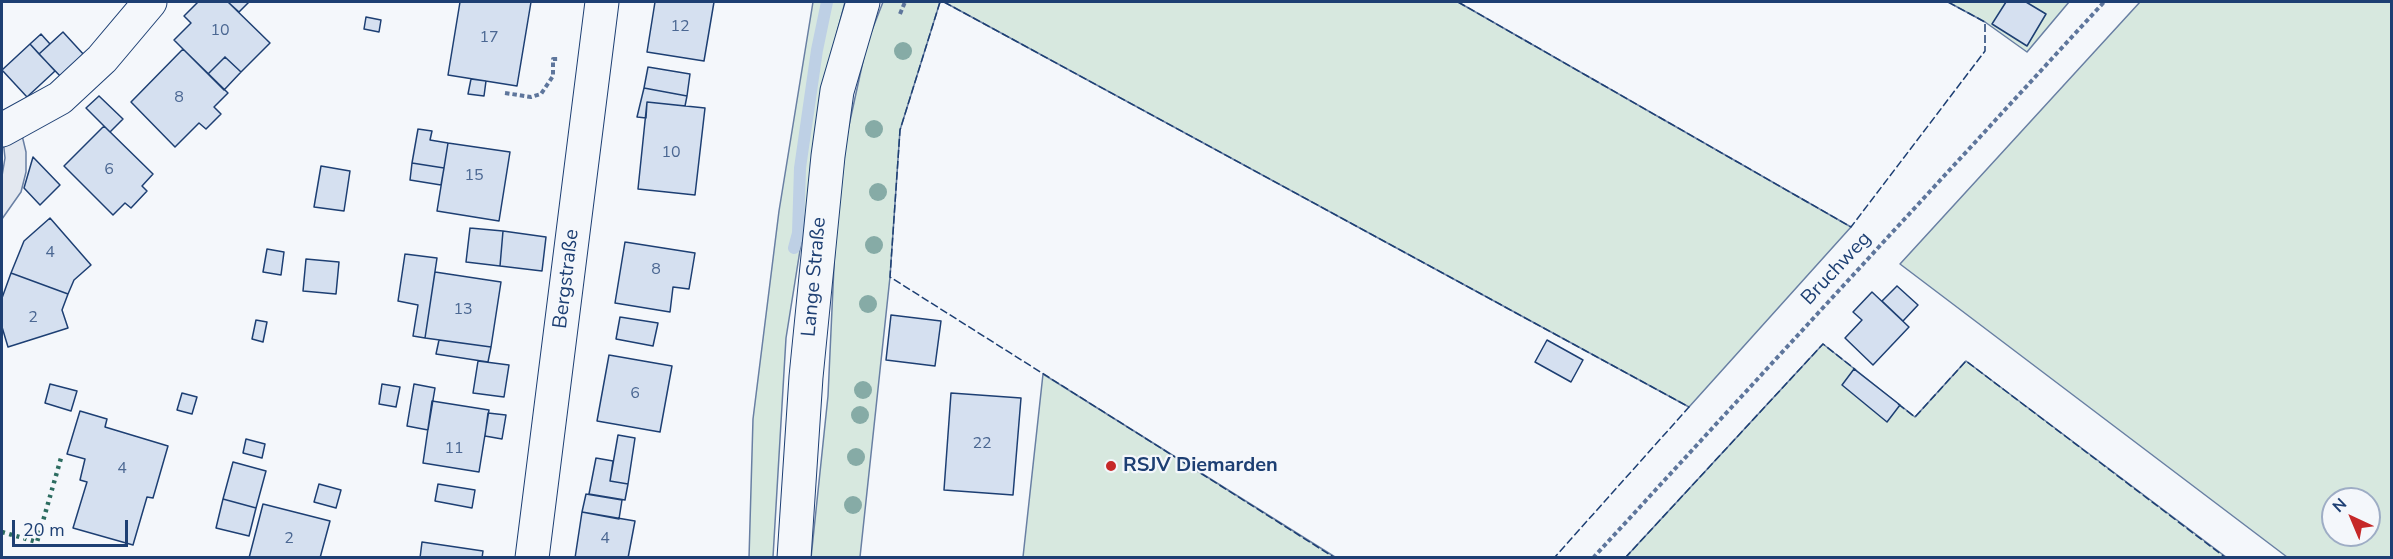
<!DOCTYPE html>
<html>
<head>
<meta charset="utf-8">
<style>
  body { margin:0 }
  #map { position:relative; width:2393px; height:559px; overflow:hidden; background:#f4f7fb; font-family:"Nunito Sans",sans-serif }
  canvas { display:block }
  .frame { position:absolute; inset:0; border:3px solid #1d3f73; pointer-events:none }
  .north { position:absolute; left:2321px; top:487px; width:60px; height:60px; box-sizing:border-box; background:#f4f7fb; border:2px solid #9eadc5; border-radius:50%; rotate:316deg; font-size:16px; font-weight:700; line-height:24px; text-align:center; color:#1d3f73 }
  .north::after { content:''; display:block; margin:auto; width:21px; height:27px; background:#c62828; clip-path:polygon(50% 0,100% 100%,50% 72%,0 100%) }
  .scale { position:absolute; left:12px; top:520px; width:116px; height:27px; box-sizing:border-box; border:3px solid #1d3f73; border-top:0; padding-left:8px; font-size:18px; line-height:21px; white-space:nowrap; color:#1d3f73; -webkit-text-stroke:4px #f4f7fb; paint-order:stroke }
</style>
</head>
<body>
<div id="map">
<canvas width="2393" height="559"></canvas>
<div class="frame"></div>
<div class="north">N</div>
<div class="scale">20 m</div>
</div>
<script>
const context = document.querySelector('canvas').getContext('2d');
context.lineJoin = 'round';
function fillPath(path, color) {
  context.fillStyle = color;
  context.fill(path, 'evenodd');
}
function shape(rows) {
  const path = new Path2D();
  for (const r of rows) {
    path.moveTo(r[0], r[1]);
    for (let i = 2; i < r.length; i += 2) path.lineTo(r[i], r[i + 1]);
  }
  return path;
}
function stroke(path, color, width, dash) {
  context.strokeStyle = color;
  context.lineWidth = width;
  context.lineCap = dash ? 'butt' : 'round';
  context.setLineDash(dash || []);
  context.stroke(path);
}
function drawText(font, color, halo, rows, align = 'center') {
  context.font = font + ' "Nunito Sans",sans-serif';
  context.lineWidth = 4.5;
  context.setLineDash([]);
  context.textBaseline = 'middle';
  context.strokeStyle = halo;
  context.fillStyle = color;
  for (const [text, x, y, turn = 0] of rows) {
    context.save();
    context.translate(x, y);
    context.rotate((+turn || 0) * Math.PI / 180);
    context.textAlign = isNaN(turn) ? turn : align;
    if (halo) context.strokeText(text, 0, 0);
    context.fillText(text, 0, 0);
    context.restore();
  }
}
const green = shape([
  [813,2,845,2,831,56,786,338,773,557,749,558,753,419,779,211,813,2],
  [883,2,940,2,900,130,890,277,860,557,811,558,828,396,835,244,846,139,867,43,883,2],
  [944,2,1458,2,1851,227,1689,407,944,2],
  [1948,2,2069,2,2027,52,1985,22,1948,2],
  [2140,2,2391,2,2391,557,2287,557,1900,264,2140,2],
  [2333,499,2369,499,2369,535,2333,535,2333,499],
  [1823,344,1915,417,1966,361,2226,557,1625,558,1823,344],
  [1043,374,1335,557,1023,557,1043,374]
]);
fillPath(green, '#d7e8df');
stroke(green, '#687fa3', 1.5);
const parking = shape([
  [21,131,26,152,26,172,21,192,2,219,2,176,5,158,3,139,21,131]
]);
fillPath(parking, '#e3e8f0');
stroke(parking, '#687fa3', 1.5);
stroke(shape([
  [794,248,798,233,800,168,817,50,827,2]
]), '#bed0e5', 12);
const building = shape([
  [198,2,228,2,270,43,241,72,225,57,208,74,174,40,191,23,184,16,198,2],
  [228,2,249,2,239,12,228,2],
  [460,2,531,2,517,86,448,75,460,2],
  [655,2,714,2,704,61,647,52,655,2],
  [2006,2,2026,2,2046,14,2027,46,1992,24,2006,2],
  [366,17,381,20,379,32,364,29,366,17],
  [63,32,85,56,62,78,39,54,63,32],
  [41,34,50,44,39,54,30,44,41,34],
  [30,44,55,71,27,97,2,70,30,44],
  [183,49,228,93,214,107,221,114,206,129,199,123,175,147,131,102,183,49],
  [225,57,241,72,224,90,208,74,225,57],
  [648,67,690,74,687,96,644,88,648,67],
  [471,79,486,81,484,96,468,94,471,79],
  [644,88,687,96,685,106,647,102,646,118,637,117,644,88],
  [99,96,123,119,110,132,86,108,99,96],
  [647,102,705,108,695,195,638,189,647,102],
  [104,126,153,174,142,186,147,191,131,208,125,203,113,215,64,166,104,126],
  [418,129,432,131,430,140,448,143,444,168,412,163,418,129],
  [448,143,510,152,499,221,437,211,448,143],
  [33,157,60,185,40,205,24,188,33,157],
  [412,163,444,168,441,185,410,180,412,163],
  [321,166,350,171,344,211,314,207,321,166],
  [50,218,91,265,74,280,68,294,11,273,24,241,50,218],
  [470,228,503,231,500,266,466,262,470,228],
  [503,231,546,237,542,271,500,266,503,231],
  [625,242,695,253,689,289,673,287,670,312,615,303,625,242],
  [267,249,284,252,281,275,263,272,267,249],
  [405,254,437,258,425,338,413,336,418,305,398,301,405,254],
  [306,259,339,262,336,294,303,291,306,259],
  [435,272,501,282,491,347,425,338,435,272],
  [11,273,68,294,62,310,68,328,8,347,2,327,2,298,11,273],
  [1897,286,1918,305,1903,321,1882,301,1897,286],
  [1872,292,1909,327,1873,365,1845,338,1862,320,1853,312,1872,292],
  [891,315,941,321,935,366,886,360,891,315],
  [620,317,658,323,653,346,616,339,620,317],
  [256,320,267,322,263,342,252,339,256,320],
  [439,340,491,347,488,362,436,354,439,340],
  [1547,340,1583,360,1571,382,1535,362,1547,340],
  [609,355,672,366,660,432,597,421,609,355],
  [478,361,509,365,504,397,473,393,478,361],
  [1854,369,1900,405,1887,422,1842,385,1854,369],
  [50,384,77,391,71,411,45,403,50,384],
  [382,384,400,387,396,407,379,404,382,384],
  [414,384,435,388,428,430,407,426,414,384],
  [182,393,197,397,192,414,177,410,182,393],
  [951,393,1021,398,1013,495,944,490,951,393],
  [432,401,489,410,479,472,423,463,432,401],
  [80,411,107,419,105,427,168,446,153,498,147,497,133,545,73,528,87,482,80,480,85,459,67,454,80,411],
  [488,413,506,415,502,439,485,436,488,413],
  [618,435,635,438,628,484,610,481,618,435],
  [246,439,265,444,262,458,243,453,246,439],
  [596,458,613,461,610,481,628,484,625,500,589,494,596,458],
  [233,462,266,471,256,508,223,499,233,462],
  [319,484,341,490,336,508,314,502,319,484],
  [438,484,475,490,472,508,435,501,438,484],
  [586,494,622,500,619,519,582,512,586,494],
  [223,499,256,508,249,536,216,528,223,499],
  [263,504,330,521,320,558,249,558,263,504],
  [582,512,635,521,628,558,575,558,582,512],
  [422,542,483,551,482,558,420,558,422,542]
]);
fillPath(building, '#d5e0f0');
stroke(building, '#1d3f73', 1.5);
const minor = shape([
  [2,130,60,98,102,59,150,2],
  [532,558,602,2]
]);
const tertiary = shape([
  [794,558,806,377,828,156,837,91,863,2]
]);
stroke(minor, '#1d3f73', 35);
stroke(tertiary, '#1d3f73', 35);
stroke(shape([
  [900,14,905,2],
  [505,93,531,97,541,94,553,76,553,59,558,59],
  [1593,558,2104,2]
]), '#5e769c', 4, [4.5, 3]);
stroke(minor, '#f4f7fb', 33);
stroke(tertiary, '#f4f7fb', 33);
stroke(shape([
  [2,532,37,542,61,458]
]), '#2c6c60', 4.5, [3, 4.5]);
stroke(shape([
  [940,2,900,130,890,277,1335,558],
  [944,2,1689,407,1554,558],
  [1458,2,1851,227,1985,51,1985,22,1948,2],
  [1898,404,1915,417,1966,361,2226,558],
  [1625,558,1823,344,1856,370]
]), '#1d3f73', 1.5, [8, 3]);
context.fillStyle = '#86aba6';
for (const [x, y] of [
  [903,51],
  [874,129],
  [878,192],
  [874,245],
  [868,304],
  [863,390],
  [860,415],
  [856,457],
  [853,505]
]) {
  context.beginPath();
  context.arc(x, y, 9, 0, 2 * Math.PI);
  context.fill();
}
for (const [x, y, r, color] of [
  [1111,466,6,"#c62828"]
]) {
  const dot = new Path2D();
  dot.arc(x, y, r, 0, 2 * Math.PI);
  context.fillStyle = color;
  context.fill(dot);
  stroke(dot, '#f4f7fb', 2);
}
drawText('16px', '#4b6792', null, [
  ["12",680,27],
  ["10",220,31],
  ["17",489,38],
  ["8",179,98],
  ["10",671,153],
  ["6",109,170],
  ["15",474,176],
  ["4",50,253],
  ["8",656,270],
  ["13",463,310],
  ["2",33,318],
  ["6",635,394],
  ["22",982,444],
  ["11",454,449],
  ["4",122,469],
  ["2",289,539],
  ["4",605,539]
]);
drawText('20px', '#1d3f73', '#f4f7fb', [
  ["Bruchweg",1837,269,-47],
  ["Lange Straße",815,277,-85],
  ["Bergstraße",567,279,-83]
]);
drawText('bold 20px', '#1d3f73', '#f4f7fb', [
  ["RSJV Diemarden",1123,466]
], 'left');
</script>
</body>
</html>
